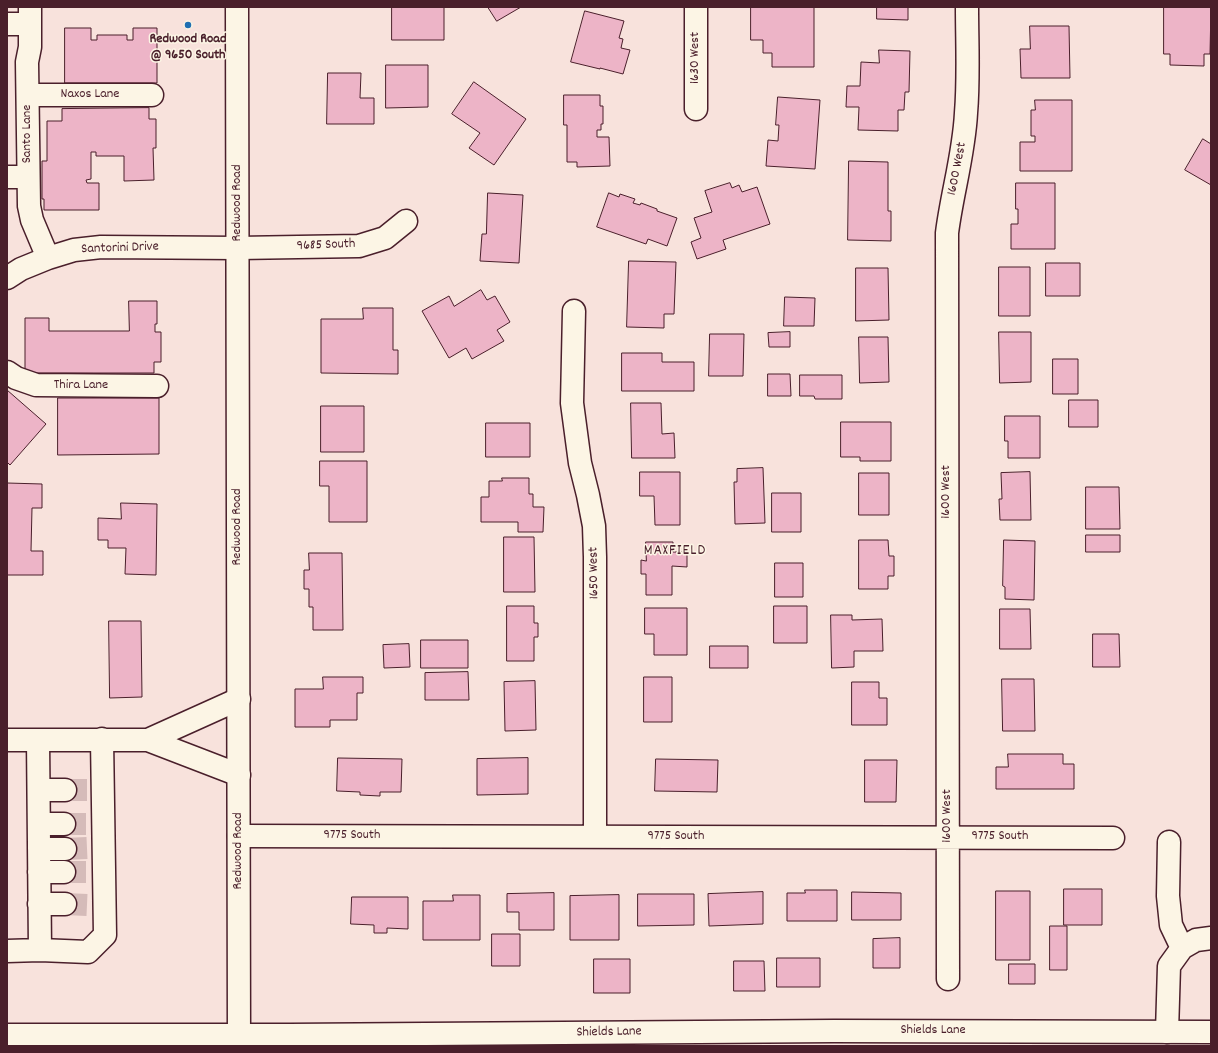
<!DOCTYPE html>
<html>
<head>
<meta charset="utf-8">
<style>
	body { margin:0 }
	#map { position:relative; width:1218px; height:1053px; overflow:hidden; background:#f8e2dc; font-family:Dekko,sans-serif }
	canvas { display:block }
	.frame { position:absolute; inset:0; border:8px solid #4a1f2b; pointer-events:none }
</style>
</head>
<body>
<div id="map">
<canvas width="1218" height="1053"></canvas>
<div class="frame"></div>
</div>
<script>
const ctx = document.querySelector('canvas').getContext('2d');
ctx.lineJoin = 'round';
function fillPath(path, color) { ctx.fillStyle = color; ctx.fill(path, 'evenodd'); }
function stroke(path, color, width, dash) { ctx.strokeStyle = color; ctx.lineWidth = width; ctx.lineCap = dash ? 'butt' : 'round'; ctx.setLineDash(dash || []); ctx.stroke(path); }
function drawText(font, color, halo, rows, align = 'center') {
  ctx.font = font + ' Dekko,sans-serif'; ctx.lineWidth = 3; ctx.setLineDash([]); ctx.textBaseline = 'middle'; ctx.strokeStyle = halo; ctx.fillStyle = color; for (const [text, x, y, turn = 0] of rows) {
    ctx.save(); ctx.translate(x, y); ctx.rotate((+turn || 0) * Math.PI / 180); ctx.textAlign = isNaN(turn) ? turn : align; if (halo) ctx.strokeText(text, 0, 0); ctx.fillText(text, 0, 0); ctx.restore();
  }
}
const building = new Path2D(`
	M 392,7 L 444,7 L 444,40 L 392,40 Z
	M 488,7 L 521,7 L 497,21 Z
	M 751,7 L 814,7 L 814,67 L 772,67 L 772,53 L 763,53 L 763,40 L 751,40 Z
	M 877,7 L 908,7 L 908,20 L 877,19 Z
	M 1164,7 L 1211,7 L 1210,54 L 1204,54 L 1204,66 L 1170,65 L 1170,54 L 1164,54 Z
	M 585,11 L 624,21 L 619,38 L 623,39 L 621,48 L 630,50 L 623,74 L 600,68 L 600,69 L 571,62 Z
	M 1030,26 L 1069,26 L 1070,78 L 1021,78 L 1020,49 L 1030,49 Z
	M 65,28 L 91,28 L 91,40 L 97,40 L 97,35 L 127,35 L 127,40 L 133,40 L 133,28 L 157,28 L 157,83 L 65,83 Z
	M 879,50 L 910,51 L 909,92 L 905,92 L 904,110 L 898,110 L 898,131 L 858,130 L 859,107 L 846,107 L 847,86 L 860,86 L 861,62 L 879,63 Z
	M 386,65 L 428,65 L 428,107 L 386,108 Z
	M 328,73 L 361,73 L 360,98 L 374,98 L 374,124 L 327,124 Z
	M 474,82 L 526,119 L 494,165 L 469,148 L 480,133 L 452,114 Z
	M 564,95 L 600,95 L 600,106 L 603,106 L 603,124 L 601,124 L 601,130 L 597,130 L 597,137 L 609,137 L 610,166 L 577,167 L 577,162 L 567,162 L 567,125 L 564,125 Z
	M 778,97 L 820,100 L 815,169 L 766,166 L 768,140 L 778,141 L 779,125 L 776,125 Z
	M 1035,100 L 1072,100 L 1072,171 L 1020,171 L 1020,142 L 1035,142 L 1035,136 L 1031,136 L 1031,110 L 1035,110 Z
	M 149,108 L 149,119 L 156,119 L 156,148 L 153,148 L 154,180 L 124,181 L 124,156 L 96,156 L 96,152 L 91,152 L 91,179 L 86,180 L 87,183 L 99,183 L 99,210 L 44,210 L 44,199 L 42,199 L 42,161 L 47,161 L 47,121 L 62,121 L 62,109 Z
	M 1203,139 L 1211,144 L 1211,185 L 1185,170 Z
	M 849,161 L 888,162 L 888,211 L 891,211 L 891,241 L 848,240 Z
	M 730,183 L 732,188 L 739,185 L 742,192 L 757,187 L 770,224 L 723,240 L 726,249 L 697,259 L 691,242 L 701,238 L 694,218 L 712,212 L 705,191 Z
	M 1016,183 L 1055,183 L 1055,249 L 1011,249 L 1011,224 L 1018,224 L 1018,209 L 1016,209 Z
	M 488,193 L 523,195 L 519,263 L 480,261 L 482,234 L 486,234 Z
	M 609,193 L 619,197 L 620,194 L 635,199 L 633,203 L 640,205 L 641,203 L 657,209 L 657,211 L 677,218 L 667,246 L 648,239 L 646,244 L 597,227 Z
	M 629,261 L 676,262 L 674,314 L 664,314 L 664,328 L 627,327 Z
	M 1046,263 L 1080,263 L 1080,296 L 1046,296 Z
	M 999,267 L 1030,267 L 1030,316 L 999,316 Z
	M 856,268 L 888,268 L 889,320 L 856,321 Z
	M 481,290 L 487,300 L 495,296 L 510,322 L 497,330 L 504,341 L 472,359 L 466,348 L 449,358 L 422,311 L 449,296 L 454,306 Z
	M 785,297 L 815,298 L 814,326 L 784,326 Z
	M 129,301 L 157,301 L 157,324 L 155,324 L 155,332 L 161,332 L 161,362 L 154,362 L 154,373 L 25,373 L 25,318 L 49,318 L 49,331 L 129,331 Z
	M 363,308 L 393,308 L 393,350 L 398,350 L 398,374 L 321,373 L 321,319 L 363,319 Z
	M 790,332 L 790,347 L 769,347 L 768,333 Z
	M 999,332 L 1031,332 L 1031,382 L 1000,383 Z
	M 710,334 L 744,334 L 743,376 L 709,376 Z
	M 859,337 L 888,337 L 889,382 L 860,383 Z
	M 622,353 L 662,353 L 662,362 L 694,362 L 694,391 L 622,391 Z
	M 1053,359 L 1078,359 L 1078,394 L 1053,394 Z
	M 768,374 L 790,374 L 791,396 L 768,396 Z
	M 800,375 L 842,375 L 842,399 L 815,399 L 814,396 L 800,396 Z
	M 7,390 L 46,424 L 10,465 L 7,462 Z
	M 58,398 L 159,398 L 159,454 L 58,455 Z
	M 1069,400 L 1098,400 L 1098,427 L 1069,427 Z
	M 631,403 L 661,403 L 662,434 L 674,433 L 675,458 L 632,458 Z
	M 321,406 L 364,406 L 364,452 L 321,452 Z
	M 1005,416 L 1040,416 L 1040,458 L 1008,458 L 1008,441 L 1005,441 Z
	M 841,422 L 891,422 L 891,461 L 860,461 L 860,457 L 841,457 Z
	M 486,423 L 530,423 L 530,457 L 486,457 Z
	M 320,461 L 367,461 L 367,522 L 329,522 L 329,486 L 320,486 Z
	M 763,468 L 765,523 L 735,524 L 734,482 L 737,482 L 737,469 Z
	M 640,472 L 680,472 L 680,525 L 655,525 L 654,496 L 640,496 Z
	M 1030,472 L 1031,520 L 1000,520 L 999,499 L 1002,499 L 1001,473 Z
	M 859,473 L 889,473 L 889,515 L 859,515 Z
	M 502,478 L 529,478 L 529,494 L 533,494 L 533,507 L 544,507 L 543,532 L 518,532 L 518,522 L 481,522 L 481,497 L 489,497 L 489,481 L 502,481 Z
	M 7,483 L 42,484 L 42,508 L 32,508 L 31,551 L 43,551 L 43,575 L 7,575 Z
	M 1086,487 L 1119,487 L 1120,529 L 1086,529 Z
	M 772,493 L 801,493 L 801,532 L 772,532 Z
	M 121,503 L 157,504 L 156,575 L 125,574 L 126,548 L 108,548 L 108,540 L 98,540 L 98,518 L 121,519 Z
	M 1086,535 L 1120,535 L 1120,552 L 1086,552 Z
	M 504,537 L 534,537 L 535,592 L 504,592 Z
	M 859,540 L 888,540 L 889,556 L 894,556 L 894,576 L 888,576 L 888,589 L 859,589 Z
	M 1004,540 L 1035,541 L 1034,600 L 1005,599 L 1005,587 L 1003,586 Z
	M 646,542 L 673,542 L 673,552 L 687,552 L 687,567 L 672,566 L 672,595 L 646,595 L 646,574 L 641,574 L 641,560 L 646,561 Z
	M 309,553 L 342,553 L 343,630 L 313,630 L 313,607 L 309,607 L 309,589 L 304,589 L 304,570 L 309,570 Z
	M 775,563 L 803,563 L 803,597 L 775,597 Z
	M 507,606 L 534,606 L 534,623 L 538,623 L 538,637 L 534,637 L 534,661 L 507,661 Z
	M 774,606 L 807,606 L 807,643 L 774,643 Z
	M 645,608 L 687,608 L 687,655 L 654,655 L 654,634 L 645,634 Z
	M 1000,609 L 1030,609 L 1031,649 L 1000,649 Z
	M 831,615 L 852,615 L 852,620 L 882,619 L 883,651 L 854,651 L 854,667 L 832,668 Z
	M 109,621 L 141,621 L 142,697 L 110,698 Z
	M 1093,634 L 1119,634 L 1120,667 L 1093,667 Z
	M 421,640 L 468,640 L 468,668 L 421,668 Z
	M 409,644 L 410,667 L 384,668 L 383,645 Z
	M 710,646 L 748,646 L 748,668 L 710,668 Z
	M 468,672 L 469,700 L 425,700 L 425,673 Z
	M 323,677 L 363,677 L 363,693 L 357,693 L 357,720 L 330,720 L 330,727 L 295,727 L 295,689 L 323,689 Z
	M 644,677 L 672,677 L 672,722 L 644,722 Z
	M 1002,679 L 1034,679 L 1035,731 L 1003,731 Z
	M 535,681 L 536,730 L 505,731 L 504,682 Z
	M 852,682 L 879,682 L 879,698 L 887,698 L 887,725 L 852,725 Z
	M 1008,754 L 1063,754 L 1063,764 L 1074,764 L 1074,789 L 996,789 L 996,767 L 1008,767 Z
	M 338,758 L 402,759 L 401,792 L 380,792 L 380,796 L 360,795 L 360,792 L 337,791 Z
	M 528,758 L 528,794 L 477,795 L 477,759 Z
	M 656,759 L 718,760 L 717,792 L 655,791 Z
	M 865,760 L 897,760 L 896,802 L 865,802 Z
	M 1064,889 L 1102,889 L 1102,925 L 1064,925 Z
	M 805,890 L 837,890 L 837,921 L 787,921 L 787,893 L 805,893 Z
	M 996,891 L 1030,891 L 1030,960 L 996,960 Z
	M 763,892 L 763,924 L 709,926 L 708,894 Z
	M 852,892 L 901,893 L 901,920 L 852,920 Z
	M 554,893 L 554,930 L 519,930 L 519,912 L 507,912 L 507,894 Z
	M 638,894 L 694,894 L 694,925 L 638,926 Z
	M 453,895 L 480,895 L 480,940 L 423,940 L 423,901 L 453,901 Z
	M 619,895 L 619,940 L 570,940 L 570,896 Z
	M 352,897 L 408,897 L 408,929 L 387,928 L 387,933 L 374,933 L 374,925 L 351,924 Z
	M 1050,926 L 1067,926 L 1067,970 L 1050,970 Z
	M 492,934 L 520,934 L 520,966 L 492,966 Z
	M 900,938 L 900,968 L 873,968 L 873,939 Z
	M 777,958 L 820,958 L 820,987 L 777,987 Z
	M 594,959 L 630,959 L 630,993 L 594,993 Z
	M 734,961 L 764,961 L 765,991 L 734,991 Z
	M 1009,964 L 1035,964 L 1035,984 L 1009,984 Z`);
fillPath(building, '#edb4c7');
stroke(building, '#4a1f2b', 1);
stroke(new Path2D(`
	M 65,790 L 88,790
	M 64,824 L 88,824
	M 65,849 L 87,848
	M 64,872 L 88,872
	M 65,904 L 87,905`), '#d5bbb9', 22, [22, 11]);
const minor = new Path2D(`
	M 30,7 L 30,47 L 27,62 L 29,206 L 32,220 L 48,258
	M 696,7 L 696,109
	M 7,24 L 30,24
	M 28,95 L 152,95
	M 7,177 L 28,177
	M 7,278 L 21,269 L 48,258 L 74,250 L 101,247 L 238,248 L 359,246 L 385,238 L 406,221
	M 574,311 L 572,403 L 580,463 L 588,495 L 594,526 L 595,557 L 595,836
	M 7,372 L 16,378 L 36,385 L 157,386
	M 239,699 L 148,740 L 239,775
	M 7,740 L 148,740
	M 38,740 L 40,950 L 88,952 L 105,935 L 102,739
	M 39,790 L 65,790
	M 39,824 L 64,824
	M 239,836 L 1113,838
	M 1169,842 L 1168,896 L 1171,925 L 1182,948
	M 39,849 L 65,849
	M 39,872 L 64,872
	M 39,904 L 65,904
	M 7,951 L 40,950
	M 948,979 L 947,233 C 952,193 964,154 966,113 C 969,78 967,42 967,7
	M 1167,1032 L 1169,966 L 1182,948 L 1196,940 L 1211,938`);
const major = new Path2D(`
	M 237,7 L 239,1046
	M 7,1035 L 290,1035 L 834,1031 L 1211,1032`);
stroke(minor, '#4a1f2b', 25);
stroke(major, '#4a1f2b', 25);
stroke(minor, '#fcf5e5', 22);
stroke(major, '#fcf5e5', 22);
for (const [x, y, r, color] of [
	[188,25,4,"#1f6fb2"]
]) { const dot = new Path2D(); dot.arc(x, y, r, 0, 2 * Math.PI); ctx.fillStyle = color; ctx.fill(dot); stroke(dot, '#fcf5e5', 1.5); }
drawText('bold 14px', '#4a1f2b', '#fcf5e5', [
	["Redwood Road",188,40],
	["@ 9650 South",188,56]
]);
drawText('14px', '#4a1f2b', '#fcf5e5', [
	["1630 West",696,58,-90],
	["Naxos Lane",90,95],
	["Santo Lane",28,134,-90],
	["1600 West",958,169,-79],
	["Redwood Road",238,203,-90],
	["9685 South",326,246,-2],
	["Santorini Drive",120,249,-2],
	["Thira Lane",81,386],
	["1600 West",947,492,-90],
	["Redwood Road",238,527,-90],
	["1650 West",595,573,-91],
	["1600 West",948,816,-90],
	["9775 South",352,836],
	["9775 South",676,837],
	["9775 South",1000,837],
	["Redwood Road",239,851,-90],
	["Shields Lane",933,1031],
	["Shields Lane",609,1033,-1]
]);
ctx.letterSpacing = '1px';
drawText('15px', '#4a1f2b', '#fcf5e5', [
	["MAXFIELD",675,552]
]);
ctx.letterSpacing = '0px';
</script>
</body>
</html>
